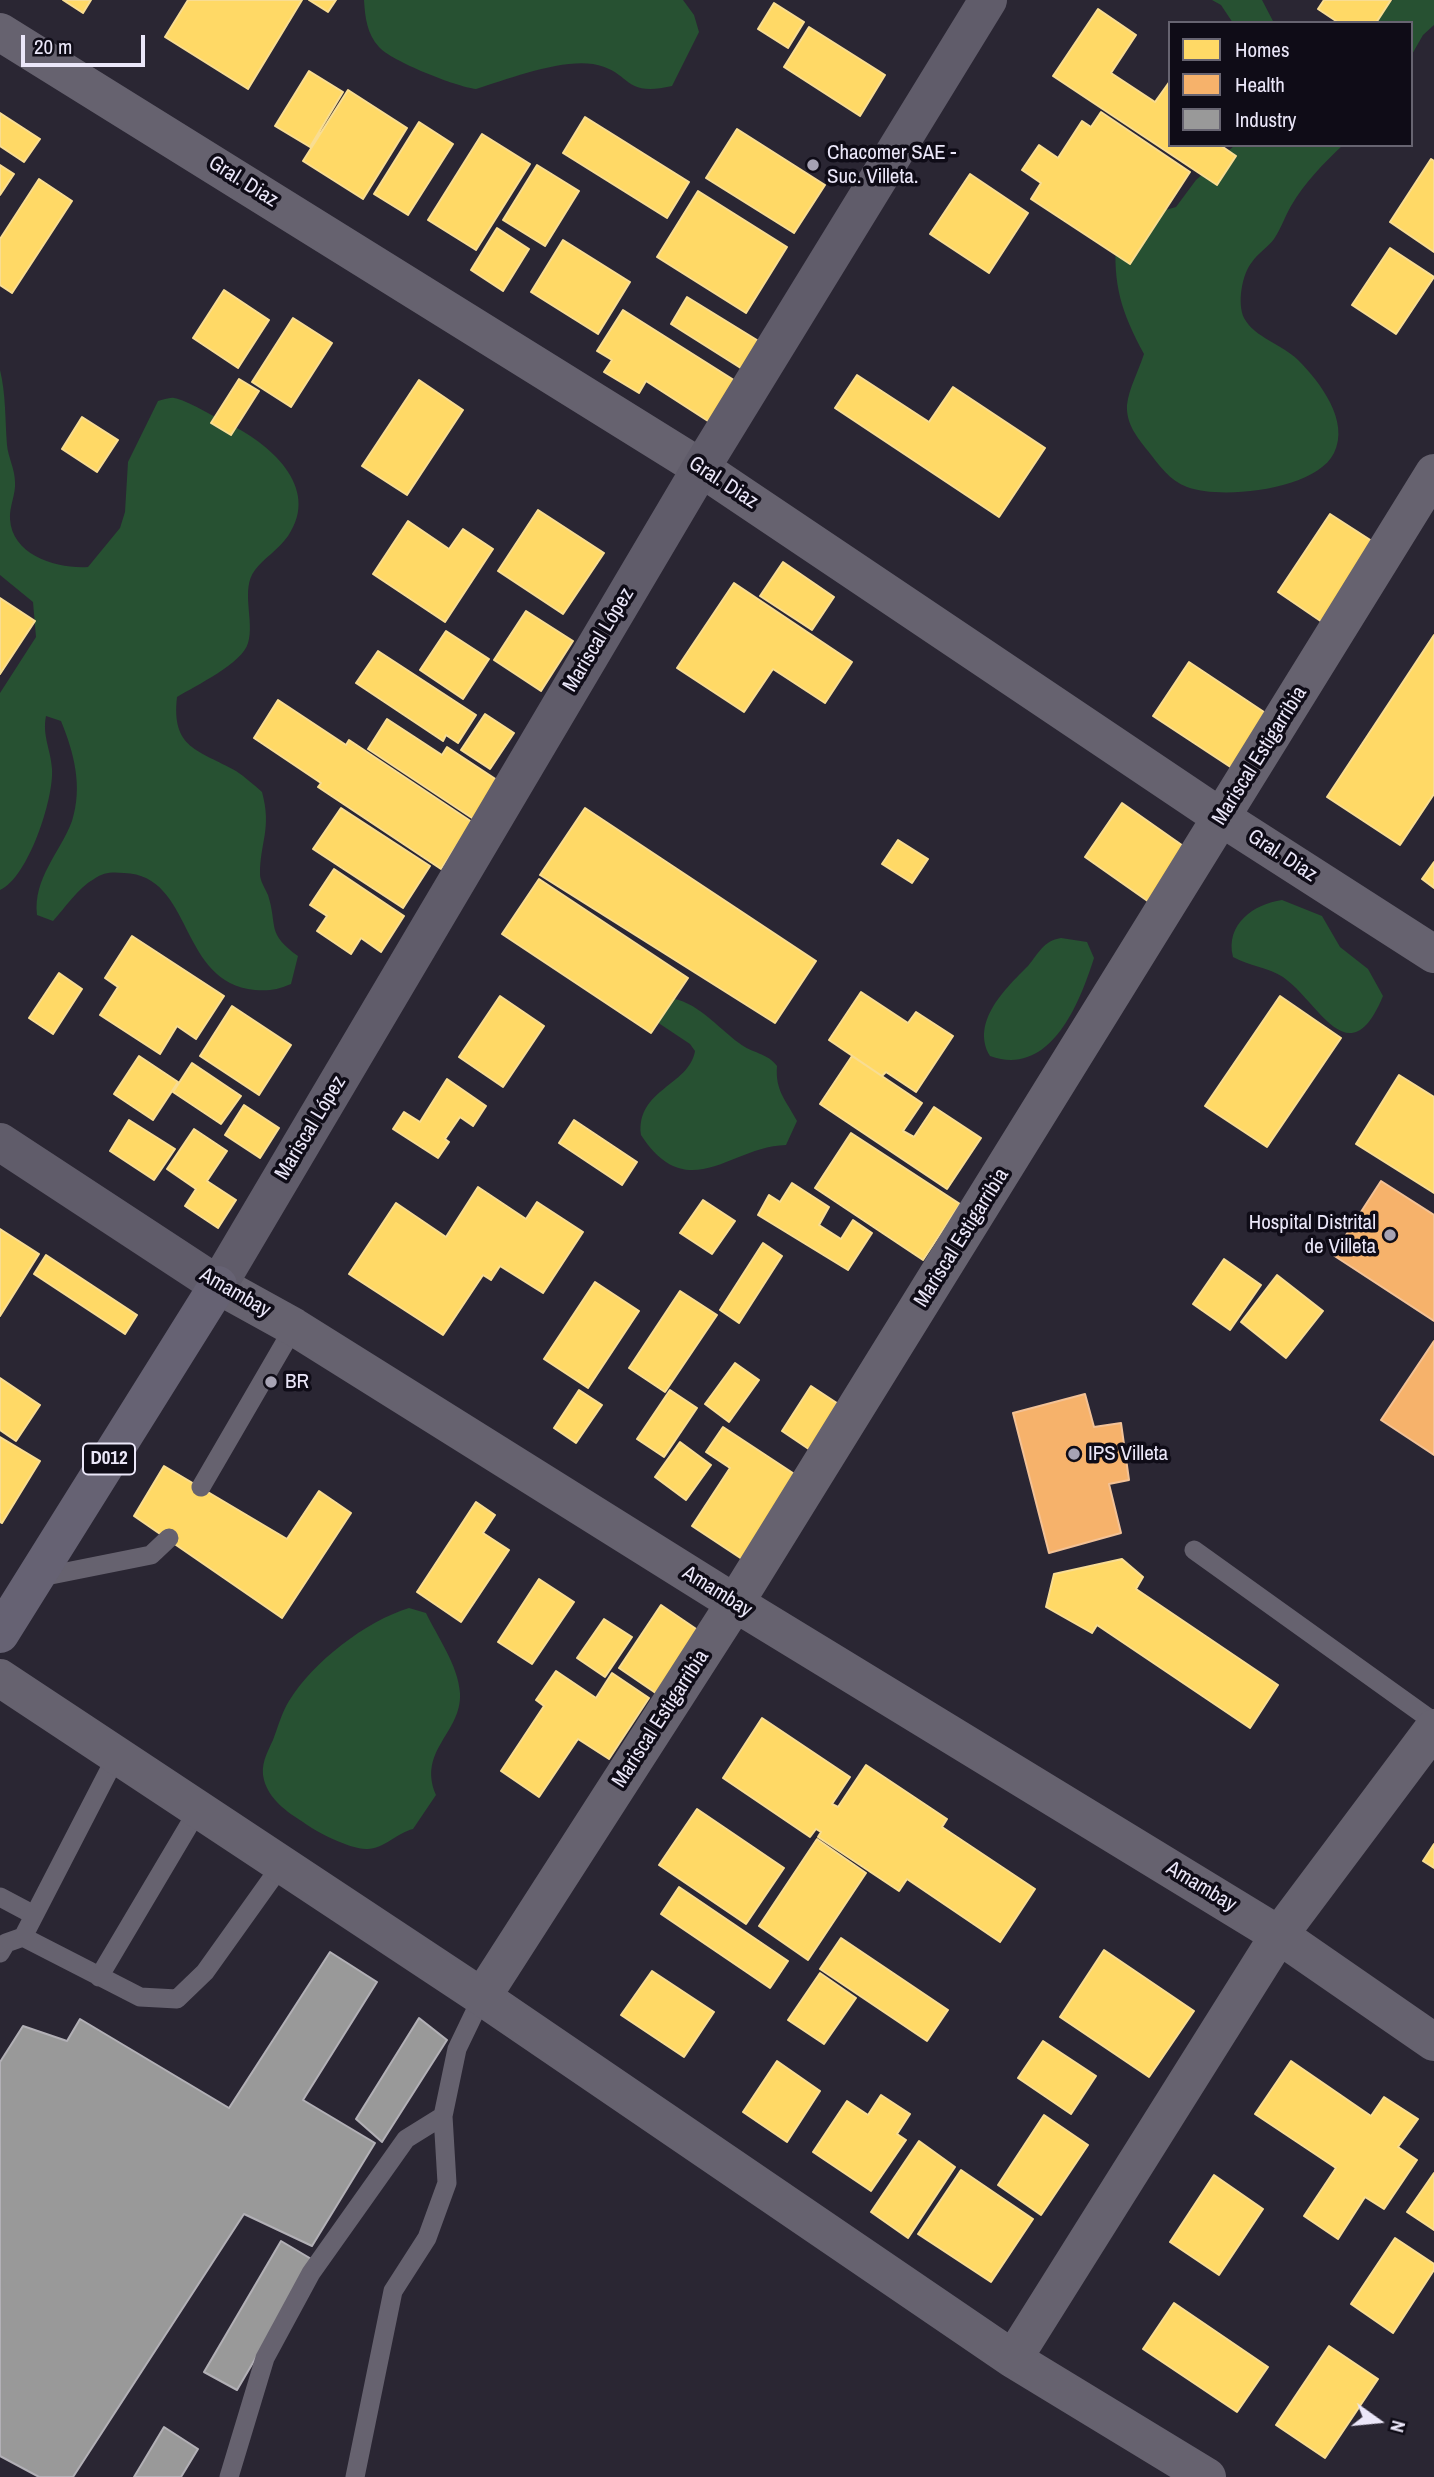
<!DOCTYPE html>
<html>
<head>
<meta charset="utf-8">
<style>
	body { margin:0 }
	#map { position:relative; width:1434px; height:2477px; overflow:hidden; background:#2a2633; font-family:"Archivo Narrow",sans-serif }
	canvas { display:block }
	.legend { position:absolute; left:1168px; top:21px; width:245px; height:126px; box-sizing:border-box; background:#0f0c17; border:2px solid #676471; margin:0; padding:9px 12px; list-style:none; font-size:21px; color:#ebe7f9 }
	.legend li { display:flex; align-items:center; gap:14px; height:35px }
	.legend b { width:35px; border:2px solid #676471 }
	.north { position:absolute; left:1343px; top:2386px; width:70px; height:70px; -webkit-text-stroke:5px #0f0c17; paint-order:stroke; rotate:105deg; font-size:19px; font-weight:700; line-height:28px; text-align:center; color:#ebe7f9 }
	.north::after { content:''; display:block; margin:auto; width:24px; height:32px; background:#ebe7f9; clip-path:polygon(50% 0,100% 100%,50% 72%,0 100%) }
	.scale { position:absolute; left:21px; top:35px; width:124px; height:32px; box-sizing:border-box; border:4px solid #ebe7f9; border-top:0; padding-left:9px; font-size:21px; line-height:24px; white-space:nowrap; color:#ebe7f9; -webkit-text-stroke:5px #0f0c17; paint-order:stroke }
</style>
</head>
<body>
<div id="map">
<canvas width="1434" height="2477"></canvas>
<ul class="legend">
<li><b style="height:19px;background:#ffd966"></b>Homes</li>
<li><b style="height:19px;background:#f6b26b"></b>Health</li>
<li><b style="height:19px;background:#999"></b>Industry</li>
</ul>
<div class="north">N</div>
<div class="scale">20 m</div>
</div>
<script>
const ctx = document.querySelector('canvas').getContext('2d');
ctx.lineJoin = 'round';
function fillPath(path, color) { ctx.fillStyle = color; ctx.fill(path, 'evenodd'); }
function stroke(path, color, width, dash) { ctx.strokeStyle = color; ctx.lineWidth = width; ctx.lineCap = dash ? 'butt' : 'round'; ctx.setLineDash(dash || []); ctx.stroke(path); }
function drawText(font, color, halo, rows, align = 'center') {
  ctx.font = font + ' "Archivo Narrow",sans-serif'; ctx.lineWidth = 7; ctx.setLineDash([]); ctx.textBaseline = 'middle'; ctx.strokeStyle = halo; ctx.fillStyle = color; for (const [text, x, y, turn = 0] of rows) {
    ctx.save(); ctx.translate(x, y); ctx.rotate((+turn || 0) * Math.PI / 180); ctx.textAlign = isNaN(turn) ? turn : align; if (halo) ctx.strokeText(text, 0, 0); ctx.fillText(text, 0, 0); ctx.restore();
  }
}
fillPath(new Path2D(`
	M 364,0 L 683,0 L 694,15 L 699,32 L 672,86 C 622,98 632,71 593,64 C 560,59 508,79 476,89 C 457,87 391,61 379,47 C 367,34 365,17 364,0 Z
	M 1212,0 L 1262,0 L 1274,23 L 1233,23 L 1221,5 Z
	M 1393,0 L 1434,0 L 1434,25 L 1423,35 L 1411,56 L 1411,23 L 1363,23 Z
	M 1235,145 L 1343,145 C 1323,164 1305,182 1291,206 C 1285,216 1281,229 1274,239 C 1268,247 1258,253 1252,262 C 1242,274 1237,303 1244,318 C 1255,338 1282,344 1298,360 C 1320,382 1350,421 1334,453 C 1316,490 1221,500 1187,487 C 1170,481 1159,465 1148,451 C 1137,437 1126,424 1127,405 C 1129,388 1139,370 1144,354 C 1121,311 1113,286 1116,237 L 1141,217 L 1176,207 L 1196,180 Z
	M 0,370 C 6,395 5,419 7,445 C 8,457 15,469 15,482 C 16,494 9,507 10,519 C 12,556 58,569 88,567 L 120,528 L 125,512 L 128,462 L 158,401 C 163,400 170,397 174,398 C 187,400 214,417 227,423 C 268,442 322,487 288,536 C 278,550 263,559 255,570 C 240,589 255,622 248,643 C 243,663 195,686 177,697 C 171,749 199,750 236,771 C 245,777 254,785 262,792 C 272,829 260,842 260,874 C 260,881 265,888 268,895 C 278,927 266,933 298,956 L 291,984 C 277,990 269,991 255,990 C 178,983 194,875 124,873 C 112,872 104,872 94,879 C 78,888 65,908 53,921 L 37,915 C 33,878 60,853 72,821 C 83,786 74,753 61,721 L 46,716 C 42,736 51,750 52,769 C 54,799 28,878 0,890 L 0,693 L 36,637 L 33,602 L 0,575 Z
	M 1282,900 L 1322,916 L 1340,947 L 1368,969 L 1383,996 C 1349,1078 1319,1002 1283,977 C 1268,967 1249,966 1233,957 C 1225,924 1254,904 1282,900 Z
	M 1061,938 L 1087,942 L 1094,958 C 1080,1002 1051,1078 990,1056 C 970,1022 1006,988 1028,966 C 1039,953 1043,941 1061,938 Z
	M 668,998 C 696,1000 717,1027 739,1043 C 751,1053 768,1053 777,1066 C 775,1091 786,1100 797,1121 L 786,1145 C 731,1146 688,1207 641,1135 C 636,1089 689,1086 695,1051 L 690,1044 L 651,1018 Z
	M 409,1608 L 426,1613 C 438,1638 458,1665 460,1693 C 462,1733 417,1750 436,1795 L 413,1829 C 397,1833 382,1850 366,1849 C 350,1849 316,1832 303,1822 C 287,1812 269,1799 264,1780 C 260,1765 267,1753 273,1740 C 278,1727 282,1712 289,1701 C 313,1662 366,1621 409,1608 Z`), '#275132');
const homes = new Path2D(`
	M 63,0 L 91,0 L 83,13 Z
	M 188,0 L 302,0 L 248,89 L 165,37 Z
	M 309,0 L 336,0 L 328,12 Z
	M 1324,0 L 1391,0 L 1376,23 L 1339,23 L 1318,9 Z
	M 774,3 L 804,22 L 788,48 L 758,29 Z
	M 1098,9 L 1136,35 L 1111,73 L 1155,102 L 1170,81 L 1170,145 L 1220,145 L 1236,156 L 1217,185 L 1053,76 Z
	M 809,27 L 885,75 L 860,116 L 784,67 Z
	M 309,71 L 343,92 L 310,147 L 275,126 Z
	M 348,90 L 407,128 L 363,199 L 303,161 Z
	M 1101,112 L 1190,172 L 1130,264 L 1031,199 L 1041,183 L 1022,170 L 1039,145 L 1058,158 L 1082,121 L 1091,127 Z
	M 0,113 L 40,139 L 24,162 L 0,146 Z
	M 585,117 L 689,182 L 667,218 L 563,153 Z
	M 419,122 L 453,144 L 408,215 L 374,194 Z
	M 737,129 L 825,185 L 794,233 L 706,178 Z
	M 482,134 L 530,164 L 476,250 L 428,220 Z
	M 1431,159 L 1434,161 L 1434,252 L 1390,222 Z
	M 0,165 L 14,174 L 0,195 Z
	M 537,165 L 579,191 L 545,246 L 503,220 Z
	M 970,174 L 1028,213 L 989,273 L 930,234 Z
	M 39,179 L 72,201 L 12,293 L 0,285 L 0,239 Z
	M 698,191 L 787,247 L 746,313 L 657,257 Z
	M 497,228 L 529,249 L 503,291 L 471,270 Z
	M 563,240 L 630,282 L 598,334 L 531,292 Z
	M 1390,248 L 1434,277 L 1396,334 L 1352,305 Z
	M 224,290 L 269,320 L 238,368 L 193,338 Z
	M 687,297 L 765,345 L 747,372 L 671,324 Z
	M 623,310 L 737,382 L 711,423 L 646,381 L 639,393 L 604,372 L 612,360 L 597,351 Z
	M 293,318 L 332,343 L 291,407 L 252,382 Z
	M 857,375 L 929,422 L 953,387 L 1045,448 L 999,517 L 835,408 Z
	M 239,379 L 259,391 L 231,435 L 211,423 Z
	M 419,380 L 463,410 L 407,495 L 362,466 Z
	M 82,417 L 118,440 L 97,472 L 62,449 Z
	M 538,510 L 604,553 L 563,614 L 498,571 Z
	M 1330,514 L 1375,543 L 1322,622 L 1278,592 Z
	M 408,521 L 449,549 L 463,529 L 493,549 L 445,622 L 373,574 Z
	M 783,562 L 834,597 L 812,630 L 760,596 Z
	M 734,583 L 852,662 L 825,703 L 773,669 L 744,712 L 677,668 Z
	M 0,598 L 35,621 L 0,674 Z
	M 526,611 L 573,641 L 541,691 L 494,660 Z
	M 446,631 L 489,659 L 463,699 L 420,670 Z
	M 1434,635 L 1434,794 L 1400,845 L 1327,797 Z
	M 378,651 L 476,715 L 458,743 L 446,735 L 443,741 L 356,683 Z
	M 1189,662 L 1273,718 L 1238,772 L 1153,716 Z
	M 278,700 L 346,745 L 349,740 L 472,822 L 441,869 L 318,787 L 321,783 L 254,738 Z
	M 485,714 L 514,733 L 490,769 L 461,750 Z
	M 387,719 L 442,755 L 447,747 L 500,782 L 475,820 L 368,749 Z
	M 1122,803 L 1186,848 L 1149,902 L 1085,857 Z
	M 341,808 L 430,866 L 403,908 L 313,849 Z
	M 585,808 L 816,961 L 775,1023 L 540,875 Z
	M 898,840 L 928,859 L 912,883 L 882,864 Z
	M 1434,862 L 1434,888 L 1422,879 Z
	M 334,869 L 404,916 L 381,952 L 361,938 L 351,954 L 317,931 L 327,916 L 310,905 Z
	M 539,879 L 688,978 L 651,1033 L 502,934 Z
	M 132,936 L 224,996 L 196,1039 L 177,1026 L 160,1054 L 100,1015 L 118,987 L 105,978 Z
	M 59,973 L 82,989 L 53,1034 L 29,1018 Z
	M 861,992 L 908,1023 L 916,1012 L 953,1036 L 916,1092 L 886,1072 L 882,1076 L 829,1040 Z
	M 500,996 L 544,1026 L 503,1087 L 459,1057 Z
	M 1280,996 L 1341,1038 L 1267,1147 L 1205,1106 Z
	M 232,1006 L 291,1045 L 259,1095 L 200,1056 Z
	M 139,1056 L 178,1082 L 153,1120 L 114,1094 Z
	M 852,1056 L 922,1103 L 903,1131 L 914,1137 L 934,1107 L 981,1138 L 947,1189 L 820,1104 Z
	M 192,1063 L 241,1096 L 221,1124 L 173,1092 Z
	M 1399,1075 L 1434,1097 L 1434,1193 L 1356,1144 Z
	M 447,1079 L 486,1106 L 473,1126 L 460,1117 L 445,1139 L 449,1142 L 438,1158 L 393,1129 L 404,1112 L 420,1122 Z
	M 244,1105 L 279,1128 L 260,1158 L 225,1135 Z
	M 129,1120 L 175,1149 L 154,1180 L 110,1151 Z
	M 574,1120 L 637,1162 L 622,1185 L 559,1143 Z
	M 194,1129 L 227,1151 L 207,1181 L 236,1200 L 218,1228 L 185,1206 L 196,1189 L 167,1169 Z
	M 851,1133 L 960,1204 L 923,1260 L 815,1188 Z
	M 792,1183 L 829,1207 L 819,1225 L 841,1239 L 853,1220 L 872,1233 L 848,1270 L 758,1215 L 769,1195 L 780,1202 Z
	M 478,1187 L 526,1219 L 537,1202 L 583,1232 L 543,1293 L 500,1266 L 491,1280 L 483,1275 L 443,1335 L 349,1274 L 396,1203 L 446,1237 Z
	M 703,1200 L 735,1221 L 712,1254 L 680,1233 Z
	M 0,1229 L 39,1254 L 0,1316 Z
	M 763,1243 L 782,1256 L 739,1323 L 720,1310 Z
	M 46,1255 L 137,1315 L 125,1334 L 34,1274 Z
	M 1224,1259 L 1261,1285 L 1230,1330 L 1193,1304 Z
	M 1277,1275 L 1323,1311 L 1286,1358 L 1241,1322 Z
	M 595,1282 L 639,1311 L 588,1388 L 544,1359 Z
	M 680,1291 L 717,1315 L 665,1392 L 629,1368 Z
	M 735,1363 L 759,1380 L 729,1422 L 705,1404 Z
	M 0,1378 L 40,1405 L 16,1441 L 0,1430 Z
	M 811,1386 L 849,1411 L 819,1456 L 782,1431 Z
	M 579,1390 L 602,1405 L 576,1443 L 554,1428 Z
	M 670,1390 L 697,1408 L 664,1457 L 637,1439 Z
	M 723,1427 L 805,1481 L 751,1565 L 692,1526 L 730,1468 L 706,1452 Z
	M 0,1437 L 40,1461 L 2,1523 L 0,1522 Z
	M 680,1442 L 711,1465 L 686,1500 L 655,1477 Z
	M 164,1466 L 287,1539 L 319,1491 L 351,1513 L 282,1618 L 134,1516 Z
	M 476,1502 L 495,1515 L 483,1533 L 509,1550 L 461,1622 L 417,1592 Z
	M 1122,1559 L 1143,1577 L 1136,1589 L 1278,1685 L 1250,1728 L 1097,1625 L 1092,1633 L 1046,1607 L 1054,1574 Z
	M 539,1579 L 574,1602 L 532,1664 L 498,1642 Z
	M 661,1605 L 705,1635 L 663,1698 L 619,1668 Z
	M 604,1619 L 632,1637 L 605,1677 L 577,1658 Z
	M 556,1671 L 596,1698 L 612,1673 L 649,1698 L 609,1759 L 578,1739 L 539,1797 L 501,1771 L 544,1706 L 536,1700 Z
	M 762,1718 L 850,1777 L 832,1804 L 838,1807 L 866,1765 L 947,1819 L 942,1827 L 1035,1889 L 1000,1942 L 907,1879 L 899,1891 L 818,1837 L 821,1832 L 816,1829 L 810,1837 L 723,1778 Z
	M 697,1809 L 784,1868 L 746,1924 L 659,1865 Z
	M 817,1839 L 866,1873 L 808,1960 L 759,1926 Z
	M 1434,1844 L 1434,1868 L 1423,1861 Z
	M 679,1887 L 788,1961 L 770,1988 L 661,1914 Z
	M 841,1938 L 948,2010 L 927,2041 L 820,1969 Z
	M 1104,1950 L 1194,2011 L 1149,2077 L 1060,2017 Z
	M 652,1971 L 714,2012 L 684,2057 L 621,2015 Z
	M 820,1973 L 856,1998 L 824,2044 L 788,2020 Z
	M 1043,2041 L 1096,2076 L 1071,2114 L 1018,2078 Z
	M 777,2061 L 820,2091 L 787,2142 L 743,2112 Z
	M 1291,2061 L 1371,2116 L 1384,2097 L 1418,2119 L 1398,2147 L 1417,2160 L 1384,2209 L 1365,2197 L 1338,2239 L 1304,2216 L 1336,2168 L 1255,2114 Z
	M 881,2095 L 910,2114 L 897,2134 L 906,2140 L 871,2191 L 813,2152 L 847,2101 L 868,2115 Z
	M 1044,2115 L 1088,2145 L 1041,2215 L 998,2185 Z
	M 919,2141 L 955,2167 L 908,2238 L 871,2212 Z
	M 961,2170 L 1033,2219 L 991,2282 L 918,2234 Z
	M 1434,2173 L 1434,2230 L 1407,2212 Z
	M 1214,2175 L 1263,2209 L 1219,2275 L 1170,2242 Z
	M 1395,2238 L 1434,2264 L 1434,2270 L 1393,2333 L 1351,2304 Z
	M 1174,2303 L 1268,2367 L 1237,2412 L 1143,2349 Z
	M 1329,2346 L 1378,2379 L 1325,2458 L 1276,2425 Z`);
fillPath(homes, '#ffd966');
stroke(homes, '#f9dd92', 2);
const health = new Path2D(`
	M 1381,1181 L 1434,1215 L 1434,1321 L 1333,1255 Z
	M 1434,1341 L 1434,1455 L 1381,1420 Z
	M 1085,1394 L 1094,1427 L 1121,1423 L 1129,1480 L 1109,1484 L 1121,1533 L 1049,1553 L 1013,1413 Z`);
fillPath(health, '#f6b26b');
stroke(health, '#f3c296', 2);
const industry = new Path2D(`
	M 330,1952 L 377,1982 L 303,2100 L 375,2143 L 312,2246 L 244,2214 L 73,2477 L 39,2477 L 0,2456 L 0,2062 L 23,2026 L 67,2041 L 80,2019 L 229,2108 Z
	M 419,2018 L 447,2040 L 382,2142 L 356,2119 Z
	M 281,2241 L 313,2260 L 237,2390 L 204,2372 Z
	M 164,2427 L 198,2449 L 181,2477 L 134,2477 Z`);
fillPath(industry, '#999');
stroke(industry, '#b2b0b6', 2);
stroke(new Path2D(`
	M 201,1487 L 294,1327
	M 1194,1550 L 1434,1722
	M 36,1578 L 151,1555 L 169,1538
	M 0,1897 L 34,1915
	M 23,1937 L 117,1755
	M 0,1953 L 6,1943 L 23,1937 L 140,1997 L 177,1999 L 205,1972 L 280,1867
	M 99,1977 L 198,1810
	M 229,2477 L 265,2358 L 311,2273 L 406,2139 L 443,2116
	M 355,2477 L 393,2291 L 427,2238 L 447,2183 L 443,2116 L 457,2049 L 482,1997`), '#66626f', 19);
stroke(new Path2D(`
	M 0,32 L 701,468 L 1222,818 L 1434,954
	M 218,1285 L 294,1327 L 735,1603 L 1279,1935 L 1434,2042
	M 0,1678 L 482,1997 L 1013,2359 L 1207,2477
	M 482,1997 L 735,1603 L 1434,473
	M 1013,2359 L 1279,1935 L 1434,1728`), '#66626f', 38);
stroke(new Path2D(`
	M 0,1142 L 218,1285 L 701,468 L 988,0`), '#605c6a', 38);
stroke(new Path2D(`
	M 0,1634 L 218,1285`), '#666273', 38);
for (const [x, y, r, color] of [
	[813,165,7,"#a7a3b4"],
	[1390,1235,7,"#a7a3b4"],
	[271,1382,7,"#a7a3b4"],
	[1074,1454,7,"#a7a3b4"]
]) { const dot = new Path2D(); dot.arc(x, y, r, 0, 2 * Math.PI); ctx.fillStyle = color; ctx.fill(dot); stroke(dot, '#0f0c17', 2.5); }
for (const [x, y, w] of [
	[109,1459,52]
]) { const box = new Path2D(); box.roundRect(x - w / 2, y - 15.5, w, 31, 5); ctx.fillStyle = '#0f0c17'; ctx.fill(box); stroke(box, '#ebe7f9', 2); }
drawText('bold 19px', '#ebe7f9', null, [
	["D012",109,1459]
]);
drawText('21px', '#ebe7f9', '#0f0c17', [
	["Chacomer SAE -",827,153],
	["Suc. Villeta.",827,177],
	["Hospital Distrital",1376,1223,"right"],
	["de Villeta",1376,1247,"right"],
	["BR",285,1382],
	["IPS Villeta",1088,1454]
], 'left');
drawText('21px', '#ebe7f9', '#0f0c17', [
	["Gral. Diaz",243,182,32],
	["Gral. Diaz",723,483,33],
	["Mariscal López",599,640,-59],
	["Mariscal Estigarribia",1260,756,-58],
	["Gral. Diaz",1282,856,33],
	["Mariscal López",311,1128,-59],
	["Mariscal Estigarribia",962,1238,-58],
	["Amambay",235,1293,30],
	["Amambay",717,1592,32],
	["Mariscal Estigarribia",661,1719,-57],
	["Amambay",1201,1887,31]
]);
</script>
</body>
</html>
